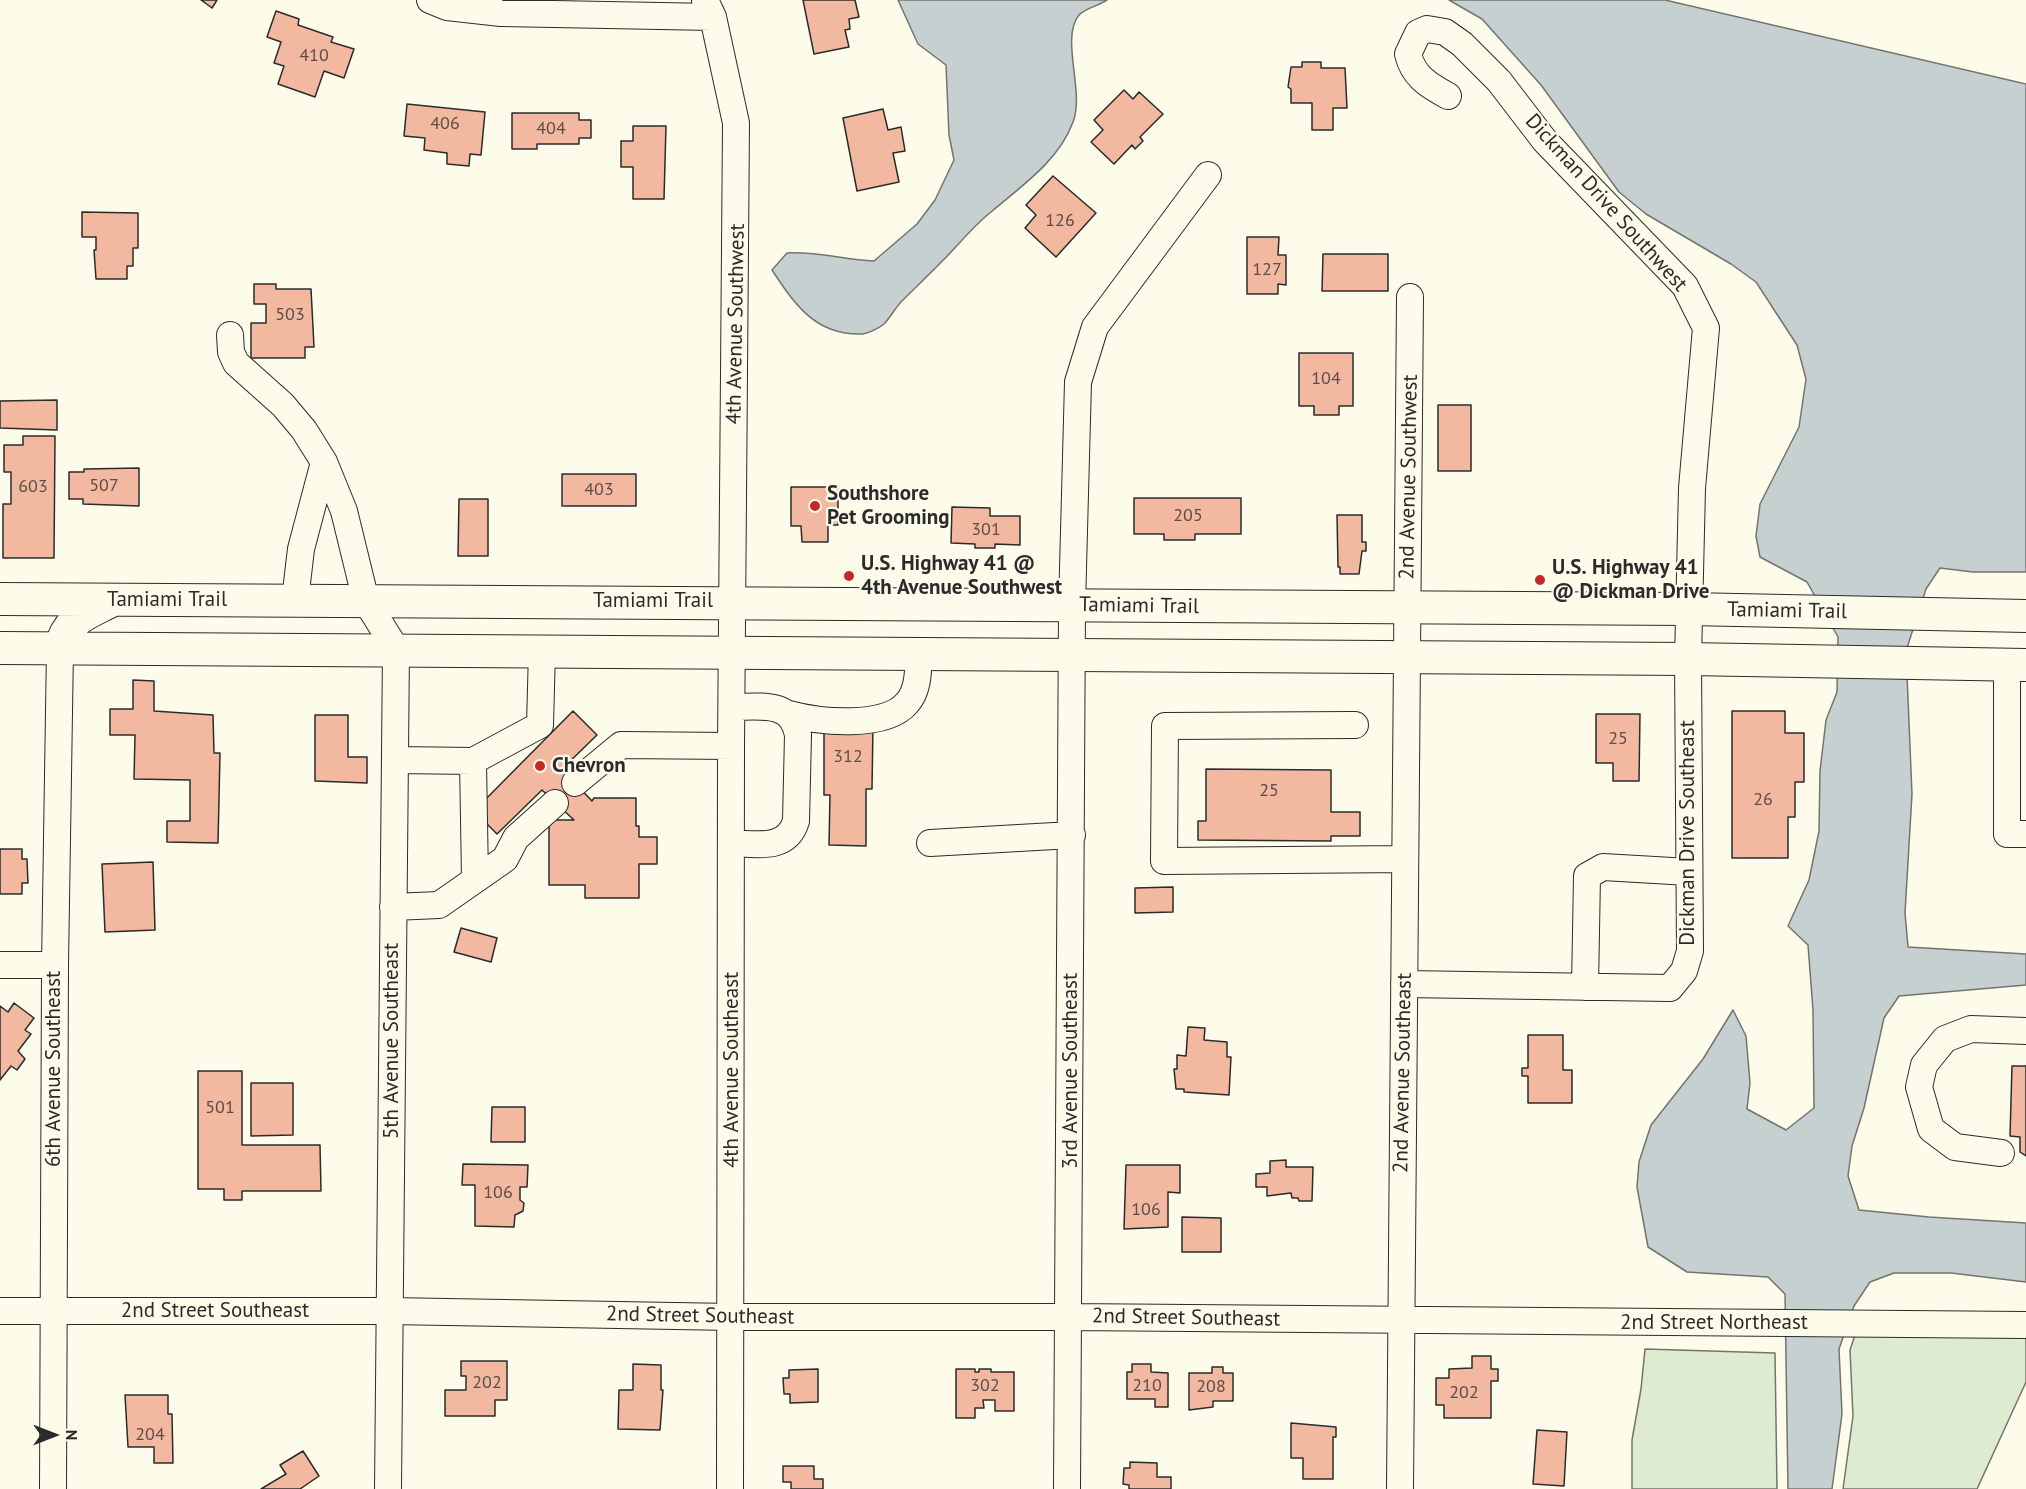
<!DOCTYPE html>
<html>
<head>
<meta charset="utf-8">
<style>
	body { margin:0 }
	#map { position:relative; width:2026px; height:1489px; overflow:hidden; background:#fdfbea; font-family:"PT Sans",sans-serif }
	canvas { display:block }
	.north { position:absolute; left:24px; top:1405px; width:60px; height:60px; -webkit-text-stroke:4px #fdfbea; paint-order:stroke; rotate:90deg; font-size:16px; font-weight:700; line-height:24px; text-align:center; color:#2b2b2b }
	.north::after { content:''; display:block; margin:auto; width:21px; height:27px; background:#2b2b2b; clip-path:polygon(50% 0,100% 100%,50% 72%,0 100%) }
</style>
</head>
<body>
<div id="map">
<canvas width="2026" height="1489"></canvas>
<div class="north">N</div>
</div>
<script>
const ctx = document.querySelector('canvas').getContext('2d');
ctx.lineJoin = 'round';
function fillPath(path, color) { ctx.fillStyle = color; ctx.fill(path, 'evenodd'); }
function stroke(path, color, width, dash) { ctx.strokeStyle = color; ctx.lineWidth = width; ctx.lineCap = dash ? 'butt' : 'round'; ctx.setLineDash(dash || []); ctx.stroke(path); }
function drawText(font, color, halo, rows, align = 'center') {
  ctx.font = font + ' "PT Sans",sans-serif'; ctx.lineWidth = 4.5; ctx.setLineDash([]); ctx.textBaseline = 'middle'; ctx.strokeStyle = halo; ctx.fillStyle = color; for (const [text, x, y, turn = 0] of rows) {
    ctx.save(); ctx.translate(x, y); ctx.rotate((+turn || 0) * Math.PI / 180); ctx.textAlign = isNaN(turn) ? turn : align; if (halo) ctx.strokeText(text, 0, 0); ctx.fillText(text, 0, 0); ctx.restore();
  }
}
const green = new Path2D(`
	M 1855,1335 L 2026,1337 L 2026,1382 L 1977,1489 L 1843,1489 L 1853,1416 L 1850,1350 Z
	M 1645,1349 L 1775,1353 L 1777,1489 L 1632,1489 L 1632,1440 L 1641,1389 Z`);
fillPath(green, '#deebd1');
stroke(green, '#74746e', 1.5);
const water = new Path2D(`
	M 898,0 L 1107,0 C 1099,6 1085,8 1079,15 C 1060,38 1085,92 1073,122 C 1059,161 1020,187 991,212 C 977,223 964,238 952,251 C 936,268 920,283 904,299 C 896,306 891,317 884,324 C 879,328 869,333 863,334 C 816,336 795,305 772,270 L 787,253 C 817,251 844,260 874,261 L 917,224 L 935,200 L 954,160 L 949,135 L 946,65 L 918,44 Z
	M 1449,0 L 1665,0 L 2026,84 L 2026,572 L 1973,572 L 1940,568 L 1926,589 L 1906,651 L 1912,794 L 1905,913 L 1908,947 L 2026,954 L 2026,985 L 1899,996 L 1884,1018 L 1864,1108 L 1852,1146 L 1848,1176 L 1859,1210 L 1929,1217 L 2026,1223 L 2026,1282 L 1951,1273 L 1894,1273 L 1870,1282 L 1854,1306 L 1839,1349 L 1842,1414 L 1832,1489 L 1788,1489 L 1785,1294 L 1768,1277 L 1687,1272 L 1648,1247 L 1637,1187 L 1639,1162 L 1651,1125 L 1703,1059 L 1733,1010 L 1746,1036 L 1750,1083 L 1747,1109 L 1786,1130 L 1814,1108 L 1813,1010 L 1808,945 L 1788,926 L 1809,880 L 1819,831 L 1820,771 L 1826,720 L 1837,692 L 1838,637 L 1807,582 L 1760,557 L 1756,536 L 1760,504 L 1799,427 L 1806,379 L 1797,345 L 1756,282 L 1731,264 L 1646,214 L 1619,192 L 1541,85 L 1482,19 Z`);
fillPath(water, '#c7d0d0');
stroke(water, '#74746e', 1.5);
const building = new Path2D(`
	M 201,0 L 217,0 L 212,8 Z
	M 803,0 L 855,0 L 859,17 L 849,19 L 850,29 L 845,30 L 849,47 L 814,54 Z
	M 276,11 L 299,19 L 298,25 L 333,37 L 331,42 L 354,49 L 344,78 L 324,71 L 315,97 L 278,84 L 284,66 L 274,63 L 281,42 L 267,37 Z
	M 1302,62 L 1321,62 L 1321,68 L 1345,68 L 1347,108 L 1333,108 L 1333,130 L 1312,130 L 1312,103 L 1291,103 L 1291,89 L 1288,87 L 1291,67 L 1302,67 Z
	M 1124,90 L 1133,99 L 1139,92 L 1163,114 L 1140,137 L 1143,141 L 1135,149 L 1132,145 L 1114,164 L 1091,142 L 1103,130 L 1094,120 Z
	M 407,104 L 485,112 L 481,155 L 470,154 L 469,166 L 447,164 L 447,153 L 424,150 L 425,138 L 404,136 Z
	M 883,109 L 888,130 L 901,127 L 905,151 L 893,153 L 899,182 L 857,191 L 843,118 Z
	M 512,113 L 579,113 L 579,120 L 591,120 L 591,138 L 579,138 L 579,144 L 537,144 L 537,149 L 512,149 Z
	M 633,126 L 666,126 L 664,199 L 633,199 L 633,167 L 621,167 L 621,141 L 633,141 Z
	M 1053,176 L 1096,213 L 1056,257 L 1025,228 L 1036,215 L 1026,205 Z
	M 82,212 L 138,213 L 138,248 L 133,248 L 133,266 L 127,266 L 127,279 L 96,279 L 94,250 L 96,250 L 96,237 L 82,237 Z
	M 1247,237 L 1279,237 L 1278,255 L 1286,255 L 1286,285 L 1278,284 L 1278,294 L 1247,294 Z
	M 1323,254 L 1388,254 L 1388,291 L 1322,291 Z
	M 254,284 L 276,284 L 276,289 L 311,289 L 314,347 L 305,347 L 305,358 L 251,358 L 251,323 L 266,323 L 266,304 L 254,304 Z
	M 1299,353 L 1353,353 L 1353,406 L 1339,406 L 1339,415 L 1314,415 L 1314,406 L 1299,406 Z
	M 57,400 L 57,430 L 0,428 L 0,401 Z
	M 1438,405 L 1471,405 L 1471,471 L 1438,471 Z
	M 23,436 L 55,436 L 54,558 L 3,558 L 3,504 L 11,504 L 11,472 L 4,472 L 4,445 L 23,445 Z
	M 139,468 L 139,506 L 83,504 L 83,499 L 69,499 L 69,472 L 84,472 L 84,469 Z
	M 562,474 L 636,474 L 636,506 L 562,506 Z
	M 791,487 L 838,487 L 838,525 L 828,525 L 828,542 L 802,542 L 801,526 L 791,526 Z
	M 1134,498 L 1241,498 L 1241,534 L 1195,534 L 1195,540 L 1164,540 L 1164,534 L 1134,534 Z
	M 459,499 L 488,499 L 488,556 L 458,556 Z
	M 952,507 L 990,508 L 990,516 L 1020,516 L 1020,545 L 995,544 L 995,548 L 975,548 L 975,544 L 951,543 Z
	M 1337,515 L 1362,515 L 1362,542 L 1366,542 L 1366,551 L 1362,551 L 1359,574 L 1340,574 L 1340,567 L 1338,567 Z
	M 133,680 L 154,681 L 154,711 L 213,715 L 214,753 L 220,753 L 218,843 L 167,842 L 167,821 L 190,821 L 190,780 L 134,779 L 135,735 L 110,735 L 110,709 L 133,709 Z
	M 573,711 L 597,735 L 562,769 L 592,801 L 594,798 L 636,798 L 636,826 L 639,826 L 639,837 L 657,837 L 657,864 L 639,864 L 639,898 L 585,898 L 585,885 L 549,885 L 549,820 L 574,820 L 542,790 L 497,834 L 474,811 Z
	M 1732,711 L 1785,711 L 1785,733 L 1804,733 L 1804,782 L 1795,782 L 1795,817 L 1788,817 L 1788,858 L 1732,858 Z
	M 1596,714 L 1640,714 L 1639,781 L 1613,781 L 1613,763 L 1596,763 Z
	M 315,715 L 348,715 L 348,757 L 367,757 L 367,783 L 315,781 Z
	M 824,724 L 873,725 L 872,789 L 866,789 L 866,846 L 829,845 L 830,795 L 824,795 Z
	M 1206,769 L 1331,770 L 1331,812 L 1360,812 L 1360,836 L 1331,836 L 1331,841 L 1198,840 L 1198,821 L 1206,821 Z
	M 0,849 L 22,849 L 22,859 L 27,859 L 28,883 L 22,883 L 22,894 L 0,894 Z
	M 153,862 L 155,930 L 105,932 L 102,864 Z
	M 1173,887 L 1173,912 L 1135,913 L 1135,888 Z
	M 461,928 L 497,938 L 491,962 L 454,952 Z
	M 14,1003 L 34,1018 L 25,1030 L 31,1034 L 18,1051 L 25,1059 L 17,1070 L 11,1066 L 0,1080 L 0,1006 L 8,1012 Z
	M 1188,1027 L 1205,1028 L 1204,1040 L 1227,1042 L 1227,1057 L 1231,1057 L 1229,1095 L 1184,1092 L 1184,1089 L 1176,1089 L 1174,1069 L 1177,1069 L 1177,1055 L 1186,1056 Z
	M 1528,1035 L 1563,1035 L 1563,1070 L 1572,1070 L 1572,1103 L 1528,1103 L 1528,1076 L 1522,1076 L 1522,1068 L 1528,1068 Z
	M 2012,1066 L 2026,1066 L 2026,1156 L 2020,1152 L 2020,1137 L 2010,1136 Z
	M 198,1071 L 242,1071 L 242,1145 L 320,1145 L 321,1191 L 242,1191 L 242,1200 L 224,1200 L 224,1189 L 198,1189 Z
	M 251,1083 L 293,1083 L 293,1135 L 251,1136 Z
	M 492,1107 L 525,1107 L 525,1142 L 491,1142 Z
	M 1286,1160 L 1286,1167 L 1313,1167 L 1312,1201 L 1299,1201 L 1298,1198 L 1292,1198 L 1291,1193 L 1267,1196 L 1267,1187 L 1256,1187 L 1256,1174 L 1270,1173 L 1270,1161 Z
	M 463,1164 L 528,1165 L 527,1187 L 520,1187 L 520,1200 L 524,1203 L 523,1211 L 515,1215 L 514,1227 L 475,1226 L 475,1185 L 462,1185 Z
	M 1126,1165 L 1180,1165 L 1180,1193 L 1168,1192 L 1168,1227 L 1124,1229 Z
	M 1182,1217 L 1221,1218 L 1221,1252 L 1182,1252 Z
	M 1472,1356 L 1491,1356 L 1491,1369 L 1498,1369 L 1498,1381 L 1491,1381 L 1491,1418 L 1444,1418 L 1444,1405 L 1436,1405 L 1436,1378 L 1449,1378 L 1449,1369 L 1472,1368 Z
	M 461,1361 L 507,1361 L 507,1400 L 495,1400 L 495,1416 L 445,1416 L 445,1390 L 466,1390 L 466,1376 L 461,1376 Z
	M 633,1364 L 661,1365 L 661,1390 L 663,1390 L 660,1430 L 618,1429 L 619,1390 L 633,1390 Z
	M 1132,1364 L 1151,1364 L 1151,1372 L 1168,1373 L 1168,1407 L 1155,1407 L 1155,1399 L 1127,1399 L 1127,1372 L 1132,1372 Z
	M 1212,1367 L 1223,1367 L 1223,1373 L 1233,1373 L 1233,1401 L 1213,1401 L 1213,1407 L 1189,1410 L 1189,1373 L 1212,1373 Z
	M 818,1369 L 818,1402 L 790,1403 L 790,1394 L 784,1394 L 783,1378 L 789,1378 L 789,1370 Z
	M 956,1369 L 975,1369 L 975,1372 L 979,1372 L 979,1369 L 991,1369 L 991,1372 L 1014,1372 L 1014,1411 L 995,1411 L 995,1400 L 983,1400 L 984,1408 L 975,1408 L 975,1418 L 956,1418 Z
	M 125,1395 L 168,1395 L 168,1414 L 172,1414 L 173,1463 L 154,1463 L 154,1447 L 128,1447 Z
	M 1291,1423 L 1336,1427 L 1336,1437 L 1333,1437 L 1333,1479 L 1303,1479 L 1303,1458 L 1291,1458 Z
	M 1537,1430 L 1567,1432 L 1564,1486 L 1533,1484 Z
	M 303,1451 L 319,1476 L 300,1489 L 261,1489 L 286,1474 L 280,1465 Z
	M 1130,1462 L 1157,1463 L 1157,1477 L 1171,1477 L 1171,1489 L 1129,1489 L 1129,1485 L 1123,1484 L 1124,1468 L 1130,1468 Z
	M 783,1466 L 814,1466 L 814,1479 L 823,1479 L 823,1489 L 791,1489 L 791,1482 L 783,1482 Z`);
fillPath(building, '#f2b8a0');
stroke(building, '#2b2b2b', 1.5);
const minor = new Path2D(`
	M 430,0 L 447,7 L 501,13 L 713,17
	M 705,0 L 713,17 L 736,123 L 731,746 L 730,1489
	M 230,335 L 231,352 L 236,363 L 283,405 L 304,430 L 324,462 L 344,511 L 366,601 L 396,649 L 388,1489
	M 295,600 L 301,549 L 324,462
	M 2007,665 L 2007,834 L 2026,834
	M 789,714 C 819,722 885,729 907,703 C 919,690 918,669 919,653
	M 1355,725 L 1165,726 L 1164,861 L 1405,859
	M 395,760 L 473,761 L 475,879
	M 473,761 L 540,725 L 542,651
	M 575,783 L 621,745 L 731,746
	M 731,843 C 757,844 787,851 796,821 L 798,735 C 792,700 760,707 732,707
	M 930,843 L 1072,835
	M 393,907 L 439,905 L 505,859 L 516,838 L 555,803
	M 0,965 L 55,965
	M 1404,984 L 1670,988 L 1684,971 L 1690,951 L 1688,659 L 1692,488 L 1706,328 L 1685,286 L 1545,141 L 1499,81 L 1462,44 L 1445,32 L 1427,29 L 1418,33 L 1408,54 C 1413,76 1428,85 1448,96
	M 1585,987 L 1587,876 L 1603,867 L 1689,872
	M 2001,1153 L 1955,1147 L 1931,1129 L 1919,1087 L 1924,1065 L 1945,1039 L 1971,1029 L 2026,1031
	M 0,1311 L 390,1311 L 732,1317 L 1070,1317 L 2026,1325
	M 53,1489 L 55,965 L 60,649
	M 1067,1489 L 1072,606 L 1078,382 L 1095,327 L 1208,175
	M 1400,1489 L 1410,297`);
const major = new Path2D(`
	M 0,599 L 1689,609 L 2026,616
	M 0,648 L 1688,659 L 2026,665
	M 60,649 C 67,618 87,614 113,600`);
stroke(minor, '#2b2b2b', 28);
stroke(major, '#2b2b2b', 34);
stroke(minor, '#fdfbea', 26);
stroke(major, '#fdfbea', 32);
for (const [x, y, r, color] of [
	[815,506,6,"#c62828"],
	[849,576,6,"#c62828"],
	[1540,580,6,"#c62828"],
	[540,766,6,"#c62828"]
]) { const dot = new Path2D(); dot.arc(x, y, r, 0, 2 * Math.PI); ctx.fillStyle = color; ctx.fill(dot); stroke(dot, '#fdfbea', 2); }
drawText('18px', '#5d4e48', null, [
	["410",314,56],
	["406",445,124],
	["404",551,129],
	["126",1060,221],
	["127",1267,270],
	["503",290,315],
	["104",1326,379],
	["507",104,486],
	["603",33,487],
	["403",599,490],
	["205",1188,516],
	["301",986,530],
	["25",1618,739],
	["312",848,757],
	["25",1269,791],
	["26",1763,800],
	["501",220,1108],
	["106",498,1193],
	["106",1146,1210],
	["202",487,1383],
	["302",985,1386],
	["210",1147,1386],
	["208",1211,1387],
	["202",1464,1393],
	["204",150,1435]
]);
drawText('21px', '#2b2b2b', '#fdfbea', [
	["Dickman Drive Southwest",1606,203,48],
	["4th Avenue Southwest",736,324,-89],
	["2nd Avenue Southwest",1409,477,-89],
	["Tamiami Trail",167,600],
	["Tamiami Trail",653,601],
	["Tamiami Trail",1139,606,1],
	["Tamiami Trail",1787,611,1],
	["Dickman Drive Southeast",1688,833,-90],
	["5th Avenue Southeast",392,1041,-90],
	["6th Avenue Southeast",54,1069,-90],
	["4th Avenue Southeast",732,1070,-90],
	["3rd Avenue Southeast",1071,1071,-90],
	["2nd Avenue Southeast",1403,1073,-89],
	["2nd Street Southeast",215,1311],
	["2nd Street Southeast",700,1316,1],
	["2nd Street Southeast",1186,1318,1],
	["2nd Street Northeast",1714,1323]
]);
drawText('bold 21px', '#2b2b2b', '#fdfbea', [
	["Southshore",827,494],
	["Pet Grooming",827,518],
	["U.S. Highway 41 @",861,564],
	["4th Avenue Southwest",861,588],
	["U.S. Highway 41",1552,568],
	["@ Dickman Drive",1552,592],
	["Chevron",552,766]
], 'left');
</script>
</body>
</html>
